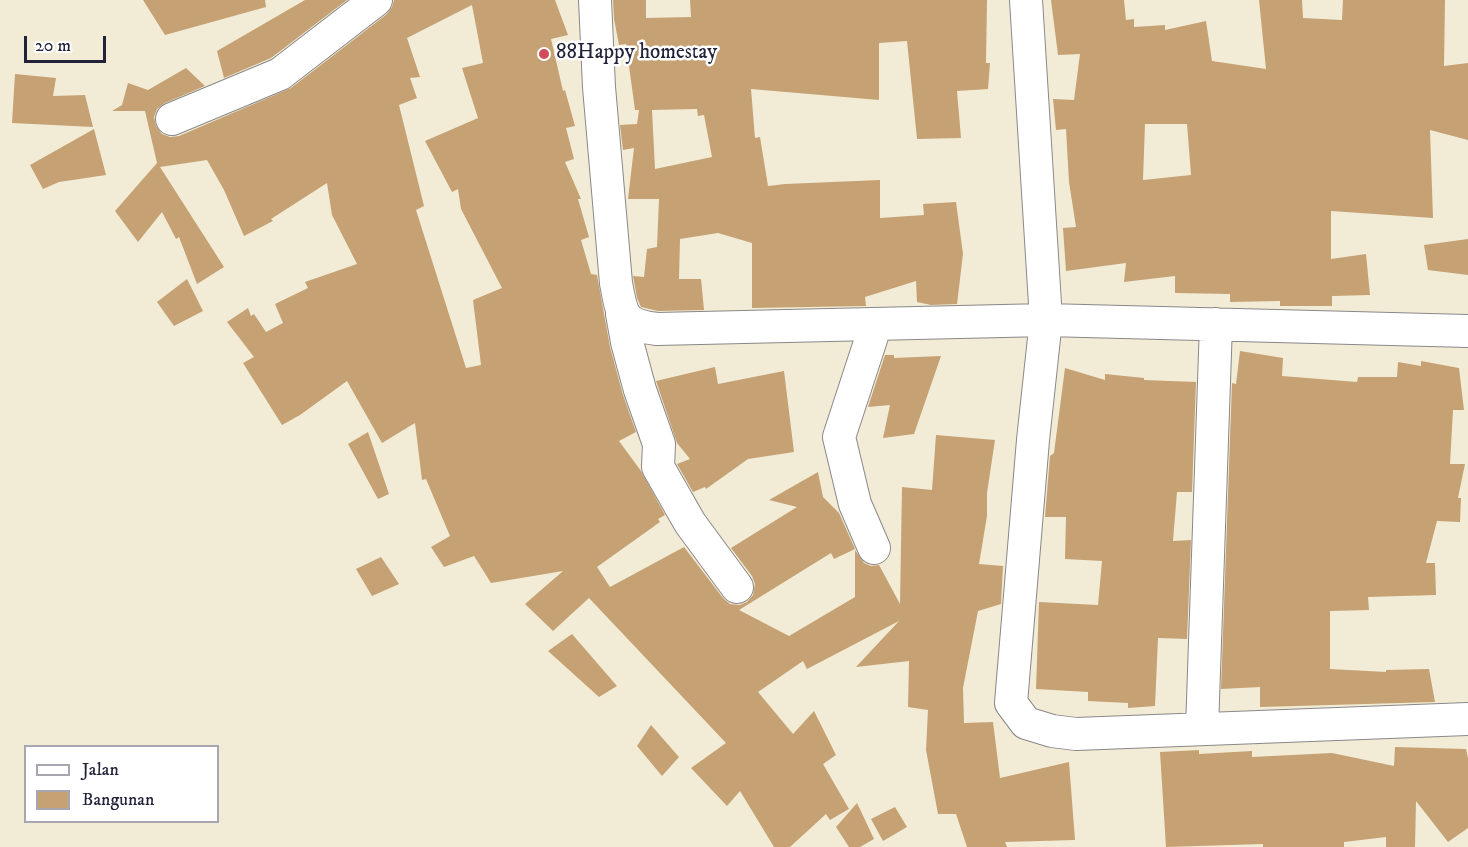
<!DOCTYPE html>
<html>
<head>
<meta charset="utf-8">
<style>
	body { margin:0 }
	#map { position:relative; width:1468px; height:847px; overflow:hidden; background:#f2ecd6; font-family:"IM FELL DW Pica",serif }
	canvas { display:block }
	.legend { position:absolute; left:24px; top:745px; width:195px; height:78px; box-sizing:border-box; background:#fff; border:2px solid #a7a7b1; margin:0; padding:8px 10px; list-style:none; font-size:18px; color:#22223b }
	.legend li { display:flex; align-items:center; gap:12px; height:30px }
	.legend b { width:30px; border:2px solid #a7a7b1 }
	.scale { position:absolute; left:24px; top:36px; width:82px; height:27px; box-sizing:border-box; border:3px solid #22223b; border-top:0; padding-left:8px; font-size:18px; line-height:21px; white-space:nowrap; color:#22223b; -webkit-text-stroke:4px #fff; paint-order:stroke }
</style>
</head>
<body>
<div id="map">
<canvas width="1468" height="847"></canvas>
<ul class="legend">
<li><b style="height:8px;background:#fff"></b>Jalan</li>
<li><b style="height:16px;background:#c5a174"></b>Bangunan</li>
</ul>
<div class="scale">20 m</div>
</div>
<script>
const ctx = document.querySelector('canvas').getContext('2d');
ctx.lineJoin = 'round';
function fillPath(path, color) { ctx.fillStyle = color; ctx.fill(path, 'evenodd'); }
function stroke(path, color, width, dash) { ctx.strokeStyle = color; ctx.lineWidth = width; ctx.lineCap = dash ? 'butt' : 'round'; ctx.setLineDash(dash || []); ctx.stroke(path); }
function drawText(font, color, halo, rows, align = 'center') {
  ctx.font = font + ' "IM FELL DW Pica",serif'; ctx.lineWidth = 5; ctx.setLineDash([]); ctx.textBaseline = 'middle'; ctx.strokeStyle = halo; ctx.fillStyle = color; for (const [text, x, y, turn = 0] of rows) {
    ctx.save(); ctx.translate(x, y); ctx.rotate((+turn || 0) * Math.PI / 180); ctx.textAlign = isNaN(turn) ? turn : align; if (halo) ctx.strokeText(text, 0, 0); ctx.fillText(text, 0, 0); ctx.restore();
  }
}
fillPath(new Path2D(`
	M 143,0 L 265,0 L 266,7 L 165,35 Z
	M 305,0 L 347,0 L 271,58 L 224,78 L 217,51 Z
	M 394,0 L 555,0 L 568,35 L 551,39 L 563,91 L 565,90 L 575,126 L 566,128 L 574,159 L 565,162 L 581,199 L 578,199 L 589,237 L 581,240 L 591,274 L 597,275 L 610,347 L 623,395 L 636,432 L 619,441 L 641,471 L 665,515 L 658,519 L 660,522 L 597,567 L 610,587 L 684,547 L 723,598 L 730,604 L 740,605 L 747,602 L 753,595 L 755,584 L 752,576 L 731,548 L 797,507 L 769,500 L 818,472 L 823,497 L 839,513 L 855,549 L 834,559 L 831,553 L 739,610 L 789,636 L 855,597 L 855,550 L 864,563 L 871,566 L 879,565 L 900,604 L 902,487 L 932,490 L 936,435 L 995,440 L 987,493 L 987,516 L 979,564 L 1003,566 L 1001,604 L 978,611 L 963,688 L 964,723 L 993,722 L 1000,778 L 1069,762 L 1075,840 L 1005,842 L 1007,847 L 967,847 L 956,814 L 938,814 L 926,750 L 928,710 L 908,707 L 909,661 L 856,667 L 899,621 L 807,669 L 803,661 L 758,692 L 793,734 L 814,711 L 836,755 L 823,764 L 849,809 L 830,820 L 826,814 L 790,847 L 774,847 L 740,791 L 727,806 L 691,768 L 726,743 L 589,598 L 553,631 L 525,604 L 563,571 L 491,583 L 474,556 L 444,567 L 431,547 L 450,536 L 426,479 L 422,480 L 415,423 L 382,443 L 347,381 L 300,415 L 282,425 L 243,363 L 254,357 L 227,322 L 248,308 L 251,316 L 254,314 L 266,332 L 283,323 L 275,304 L 308,288 L 305,282 L 357,264 L 332,215 L 327,183 L 271,219 L 273,221 L 244,236 L 224,190 L 207,160 L 160,167 L 224,267 L 197,284 L 179,237 L 176,239 L 162,212 L 138,242 L 115,211 L 157,163 L 145,111 L 112,111 L 122,105 L 128,83 L 148,90 L 186,68 L 205,86 L 165,103 L 157,109 L 154,117 L 156,126 L 162,134 L 170,137 L 179,136 L 291,88 L 387,14 L 392,7 ZM 472,5 L 483,63 L 462,68 L 478,118 L 425,141 L 452,192 L 458,189 L 461,209 L 502,288 L 473,300 L 481,365 L 466,368 L 416,210 L 424,206 L 399,105 L 417,98 L 410,78 L 420,77 L 407,38 Z
	M 613,0 L 646,0 L 646,18 L 691,17 L 690,0 L 987,0 L 986,63 L 990,63 L 988,89 L 957,91 L 961,138 L 917,139 L 907,41 L 879,43 L 879,100 L 751,89 L 755,138 L 760,137 L 768,186 L 785,184 L 880,180 L 880,218 L 924,215 L 923,204 L 956,202 L 963,254 L 957,304 L 931,305 L 917,302 L 916,281 L 865,297 L 866,306 L 752,308 L 752,243 L 718,233 L 680,239 L 679,279 L 701,279 L 704,310 L 658,311 L 641,307 L 637,298 L 633,276 L 644,277 L 647,249 L 657,247 L 659,199 L 628,199 L 634,148 L 623,150 L 620,125 L 637,124 L 639,110 L 635,110 L 626,44 L 619,45 L 614,19 ZM 697,109 L 698,116 L 704,115 L 712,157 L 655,169 L 652,110 Z
	M 1051,0 L 1124,0 L 1126,20 L 1134,19 L 1134,27 L 1165,25 L 1165,30 L 1206,21 L 1212,61 L 1266,69 L 1259,0 L 1302,0 L 1303,18 L 1342,20 L 1343,0 L 1445,0 L 1444,66 L 1468,63 L 1468,140 L 1430,130 L 1433,218 L 1331,211 L 1331,259 L 1366,254 L 1370,295 L 1332,296 L 1332,306 L 1280,306 L 1280,301 L 1230,302 L 1230,294 L 1175,293 L 1175,276 L 1124,282 L 1126,263 L 1066,271 L 1063,228 L 1076,227 L 1069,182 L 1066,129 L 1056,130 L 1053,99 L 1074,100 L 1080,54 L 1058,55 ZM 1145,124 L 1187,124 L 1191,175 L 1143,180 Z
	M 15,74 L 56,78 L 53,96 L 85,95 L 93,127 L 12,123 Z
	M 94,129 L 106,175 L 59,182 L 43,189 L 30,165 Z
	M 1468,239 L 1468,275 L 1428,270 L 1424,245 Z
	M 187,279 L 203,311 L 174,326 L 157,302 Z
	M 1240,351 L 1283,358 L 1282,376 L 1357,382 L 1358,377 L 1397,377 L 1398,362 L 1421,366 L 1421,361 L 1459,368 L 1464,410 L 1453,410 L 1450,464 L 1465,464 L 1458,498 L 1461,498 L 1460,522 L 1437,521 L 1426,563 L 1435,563 L 1436,595 L 1368,597 L 1369,610 L 1330,611 L 1330,669 L 1386,672 L 1386,670 L 1429,669 L 1435,702 L 1260,707 L 1260,687 L 1221,689 L 1232,383 L 1236,384 Z
	M 885,355 L 894,355 L 894,358 L 941,356 L 914,434 L 883,438 L 890,405 L 868,407 Z
	M 715,367 L 718,384 L 784,371 L 794,452 L 748,459 L 706,489 L 705,487 L 693,492 L 677,464 L 690,459 L 677,443 L 656,381 Z
	M 1065,368 L 1105,380 L 1105,374 L 1144,378 L 1144,380 L 1196,382 L 1192,492 L 1177,492 L 1173,541 L 1191,540 L 1187,639 L 1158,638 L 1155,706 L 1128,708 L 1128,703 L 1088,701 L 1088,692 L 1036,689 L 1039,602 L 1098,605 L 1102,561 L 1065,559 L 1066,517 L 1045,517 L 1050,456 L 1054,453 Z
	M 368,432 L 389,494 L 378,499 L 348,444 Z
	M 381,557 L 399,584 L 372,596 L 356,569 Z
	M 572,634 L 617,686 L 599,697 L 548,651 Z
	M 651,725 L 679,757 L 662,776 L 637,746 Z
	M 1395,747 L 1466,749 L 1468,758 L 1468,828 L 1448,842 L 1416,801 L 1415,847 L 1386,847 L 1386,837 L 1344,842 L 1344,847 L 1263,847 L 1263,844 L 1166,847 L 1160,752 L 1199,750 L 1199,754 L 1252,751 L 1252,757 L 1332,753 L 1394,766 Z
	M 857,803 L 874,839 L 860,847 L 849,847 L 836,827 Z
	M 895,807 L 907,827 L 883,841 L 871,819 Z`), '#c5a174');
const minor = new Path2D(`
	M 595,0 L 599,87 L 616,283 C 622,315 622,325 657,329 L 1046,320 L 1468,331
	M 1026,0 L 1046,320 L 1033,440 L 1011,703 L 1026,723 L 1052,731 L 1076,734 L 1468,719
	M 172,119 L 280,74 L 376,0
	M 622,314 L 627,342 L 640,390 L 659,444 L 658,467 L 690,523 L 737,587
	M 874,548 L 855,504 L 839,437 L 876,324
	M 1202,729 L 1216,324`);
stroke(minor, '#8a8788', 34);
stroke(minor, '#fff', 32);
for (const [x, y, r, color] of [
	[544,54,6,"#d1495b"]
]) { const dot = new Path2D(); dot.arc(x, y, r, 0, 2 * Math.PI); ctx.fillStyle = color; ctx.fill(dot); stroke(dot, '#fff', 2); }
drawText('21px', '#22223b', '#fff', [
	["88Happy homestay",556,54]
], 'left');
</script>
</body>
</html>
